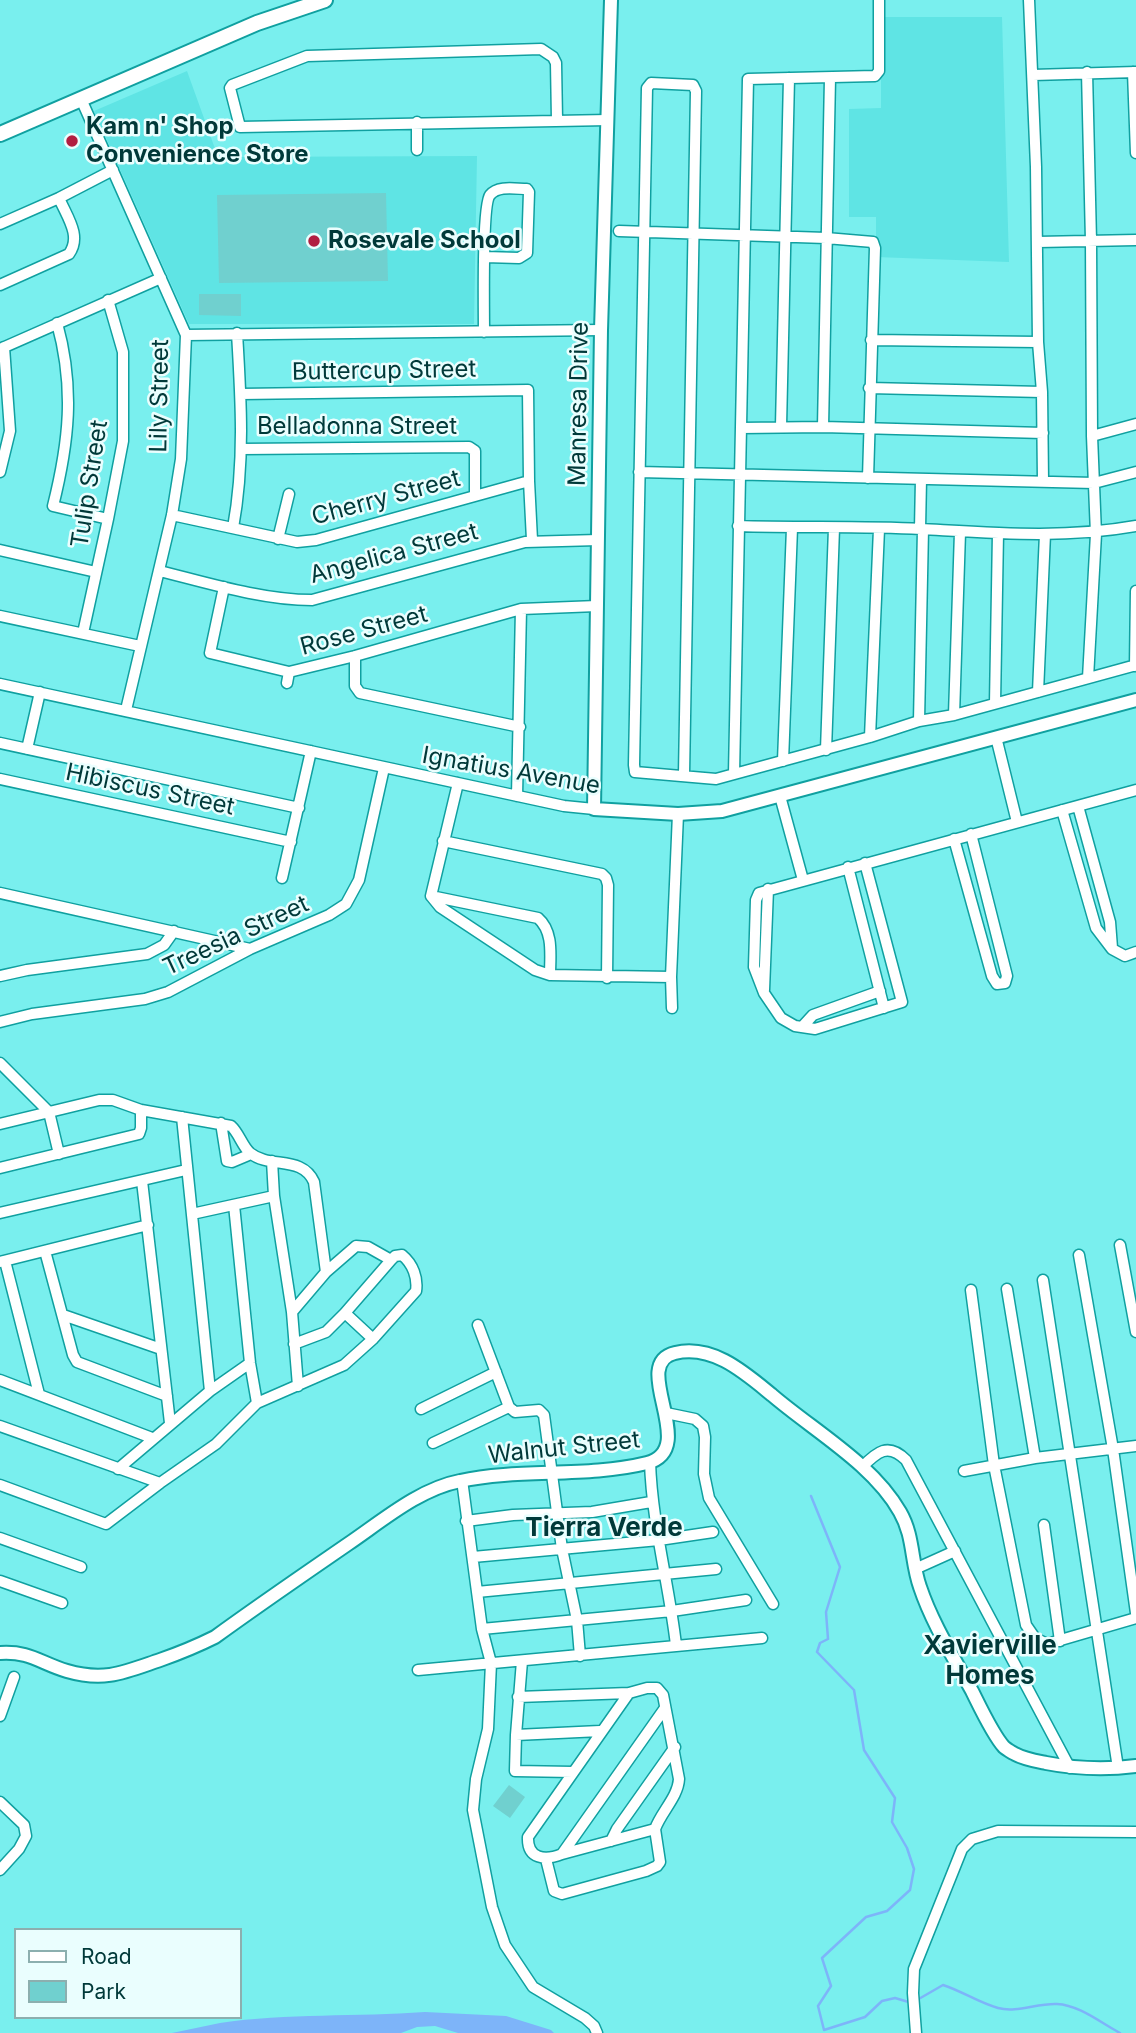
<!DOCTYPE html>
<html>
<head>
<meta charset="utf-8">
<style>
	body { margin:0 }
	#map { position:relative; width:1136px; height:2033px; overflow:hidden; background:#79efee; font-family:Inter,sans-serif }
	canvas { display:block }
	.legend { position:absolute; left:14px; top:1928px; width:228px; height:91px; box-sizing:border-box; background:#eafefe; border:2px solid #8cafaf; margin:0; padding:9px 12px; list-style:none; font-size:21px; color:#003939 }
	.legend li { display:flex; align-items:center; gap:14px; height:35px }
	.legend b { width:35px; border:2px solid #8cafaf }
</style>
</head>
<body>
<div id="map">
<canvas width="1136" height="2033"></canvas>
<ul class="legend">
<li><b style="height:9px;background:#fff"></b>Road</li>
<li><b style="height:19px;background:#70d0cf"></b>Park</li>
</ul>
</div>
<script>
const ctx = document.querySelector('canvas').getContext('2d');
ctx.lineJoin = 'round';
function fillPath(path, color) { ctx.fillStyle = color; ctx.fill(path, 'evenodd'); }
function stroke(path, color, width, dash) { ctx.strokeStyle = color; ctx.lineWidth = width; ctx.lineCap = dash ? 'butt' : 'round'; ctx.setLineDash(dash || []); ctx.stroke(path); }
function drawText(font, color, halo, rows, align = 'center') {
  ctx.font = font + ' Inter,sans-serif'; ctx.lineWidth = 5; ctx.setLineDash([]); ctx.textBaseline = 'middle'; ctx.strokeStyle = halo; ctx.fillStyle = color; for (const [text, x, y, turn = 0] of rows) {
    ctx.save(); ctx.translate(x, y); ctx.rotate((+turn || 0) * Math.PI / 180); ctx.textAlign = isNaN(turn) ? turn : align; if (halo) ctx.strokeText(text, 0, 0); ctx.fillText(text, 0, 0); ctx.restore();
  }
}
fillPath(new Path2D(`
	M 881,17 L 1002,17 L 1009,262 L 876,257 L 876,217 L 849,217 L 849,109 L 881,108 Z
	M 187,71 L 218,157 L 477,156 L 474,324 L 189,324 L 94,111 Z`), '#5fe4e4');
fillPath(new Path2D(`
	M 386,193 L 388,281 L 219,283 L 217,195 Z
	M 199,294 L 241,294 L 241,316 L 199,315 Z
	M 509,1785 L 525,1797 L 510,1818 L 493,1806 Z`), '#70d0cf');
fillPath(new Path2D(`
	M 425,2012 L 506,2016 L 551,2030 L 554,2033 L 458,2033 L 435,2026 L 417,2027 L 401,2033 L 172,2033 C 188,2030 204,2026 220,2023 C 287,2013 357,2017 425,2012 Z`), '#7db4f9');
stroke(new Path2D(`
	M 811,1496 L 840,1567 L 826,1612 L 828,1639 L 820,1643 L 817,1652 L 854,1690 L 864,1750 L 895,1798 L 892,1822 L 907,1848 L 914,1869 L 910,1890 L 887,1911 L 866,1917 L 822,1958 L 831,1986 L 818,2006 L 824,2030 L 865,2017 L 882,2001 L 895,1998 L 912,2003
	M 917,2000 L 943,1985 C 962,1991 979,2003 998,2008 C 1017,2013 1037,2003 1057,2004 C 1079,2005 1101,2023 1120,2033`), '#7db4f9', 2.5);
const minor = new Path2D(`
	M 1029,0 L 1036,167 L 1038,342 L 1042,392 L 1043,481
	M 1087,72 L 1091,241 L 1092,436 L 1096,534 L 1088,678
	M 1133,72 L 1136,153
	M 1033,75 L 1136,72
	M 81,99 L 186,335 L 181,459 L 172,515 L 126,710
	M 557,120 L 556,63 L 553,57 L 541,49 L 307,56 L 232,85 L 230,88 L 240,127 L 608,120
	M 417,122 L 417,150
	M 0,224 L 59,198 L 113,170
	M 619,231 L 826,238 L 873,242 L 875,248 L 868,478
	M 1038,242 L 1136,240
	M 0,285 L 69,254 C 82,236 67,217 59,198
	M 57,323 C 75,388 69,442 53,506 L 108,519
	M 484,332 C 484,312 482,205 490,195 C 498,185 516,189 527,189 L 529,192 L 527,253 L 519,258 L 485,257
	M 186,335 L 601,330
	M 871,340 L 1038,342
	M 0,349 L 161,278
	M 869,388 L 1042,392
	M 241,394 L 528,390 L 529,481 L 532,540
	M 781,426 L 789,78
	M 823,427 L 830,78
	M 741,428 L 823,427 L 1043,433
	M 1092,436 L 1136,424
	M 242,449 L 469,447 L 475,451 L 475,495
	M 0,472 L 10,431 L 4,347
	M 639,472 L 1094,483 L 1136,472
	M 172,515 L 297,542 L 316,540 L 529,481
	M 738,526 C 799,528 860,526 921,529 C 994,533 1064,539 1136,526
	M 233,528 C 245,463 241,399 237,333
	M 920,529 L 921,479
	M 278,539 L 289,494
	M 0,550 L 96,572
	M 160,571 C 208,583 263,600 312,600 L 525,542 L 598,540
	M 224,587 L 210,653 L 289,672 L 355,656 L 521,609 L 597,606
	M 0,616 L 140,646
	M 83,633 L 108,519 L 123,441 L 123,352 L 108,300
	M 355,656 L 355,686 L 360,693 L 520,727
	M 1135,666 L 1136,591
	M 287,683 L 289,672
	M 0,684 L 564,806 L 594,809
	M 1038,692 L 1045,534
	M 995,703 L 998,533
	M 954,715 L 960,532
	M 919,721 L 923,529
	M 870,737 L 879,529
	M 996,737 L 1017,822
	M 0,743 L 299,808
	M 27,749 L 40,692
	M 826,750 L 834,528
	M 783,761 L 792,528
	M 734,774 L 748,79 L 875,76 L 879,71 L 879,0
	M 684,775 L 696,91 L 693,85 L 651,83 L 647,88 L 634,765 L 635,772 L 716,779 L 870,737 L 919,721 L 954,715 L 1136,665
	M 0,779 L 291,842
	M 517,796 L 521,609
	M 780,796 L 803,880
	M 1078,806 L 1110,922 L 1112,948
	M 1062,810 L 1096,928 L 1112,949 L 1125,956 L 1136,952
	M 954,839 L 992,976 L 997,984 L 1005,983 L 1007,976 L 971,834
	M 443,841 L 602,874 L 606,878 L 608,885 L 607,978
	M 865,863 L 902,1002 L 815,1029 L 795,1026 L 781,1018 L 764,993 L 754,967 L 756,900 L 759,893 L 1136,790
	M 848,867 L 884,1008
	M 282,878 L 311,751
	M 0,893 L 250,949
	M 431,896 L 440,907 L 535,970 L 550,975 L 671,977
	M 431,896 L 538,918 C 554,932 550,956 550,975
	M 431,896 L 458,783
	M 0,976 L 27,970 L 147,954 L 164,945 L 174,931
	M 764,990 L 768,889
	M 672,1008 L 671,977 L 678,814
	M 0,1022 L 32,1014 L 145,999 L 168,992 L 250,949 L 329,915 L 346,904 L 359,880 L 384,768
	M 802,1027 L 813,1015 L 880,991
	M 0,1063 L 49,1112 L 59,1154
	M 141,1110 L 231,1126 C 239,1133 242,1146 250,1153 C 270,1169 302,1155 314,1182 L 326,1272
	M 182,1117 L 210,1391
	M 221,1123 L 227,1161 L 232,1162 L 251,1154
	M 0,1124 L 99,1100 L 113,1100 L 141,1110 L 141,1128 L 139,1134 L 0,1168
	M 272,1161 L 274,1196 L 292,1312 L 298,1386
	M 142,1181 L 170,1423
	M 234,1205 L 250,1363 L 257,1403
	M 0,1213 L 186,1170
	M 192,1214 L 274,1196
	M 1120,1245 L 1136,1332
	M 45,1251 L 73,1355 L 77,1362 L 167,1396
	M 1079,1255 L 1113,1449 L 1136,1613
	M 5,1261 L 39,1394
	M 0,1262 L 148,1225
	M 1043,1280 L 1118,1768
	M 1007,1289 L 1035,1458
	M 971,1290 L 994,1465 L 1026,1625 L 1035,1638 L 1047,1644 L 1136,1618
	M 345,1313 L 373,1339
	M 63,1315 L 161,1349
	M 478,1325 L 509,1407 L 515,1412 L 539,1410 L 544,1415 L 562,1549 L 577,1620 L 580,1656
	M 294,1344 L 326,1332 L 345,1313 L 391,1260
	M 0,1380 L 152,1438
	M 421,1409 L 496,1372
	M 666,1413 L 695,1419 L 703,1426 L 705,1437 L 704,1474 L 709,1498 L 773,1604
	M 0,1426 L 160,1483 L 106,1524 L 0,1485
	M 433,1443 L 509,1407
	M 650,1462 C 652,1524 669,1584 676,1645
	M 862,1467 C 877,1452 888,1442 906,1460 L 1070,1768
	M 118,1469 L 210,1391 L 250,1363
	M 964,1471 L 1035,1458 L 1136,1446
	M 462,1480 L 482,1629 L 491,1663 L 488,1729 L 476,1779 L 473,1810 L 492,1907 L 505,1945 L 533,1987 L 585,2018 L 594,2026 L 597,2033
	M 160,1483 L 216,1444 L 257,1403 L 344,1365 L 373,1339 L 416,1291 C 418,1278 413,1264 402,1255 L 395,1256 L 391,1260 L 368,1247 L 356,1246 L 326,1272 L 292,1312
	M 466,1521 L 513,1515 L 592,1512 L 651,1502
	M 1044,1525 L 1060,1641
	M 0,1538 L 81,1567
	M 473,1557 L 659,1540 L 713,1532
	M 915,1569 L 955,1551
	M 0,1581 L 62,1603
	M 477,1592 L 716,1569
	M 482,1629 L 672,1611 L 746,1600
	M 522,1661 L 516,1735 L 515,1771 L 573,1772
	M 418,1670 L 762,1638
	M 629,1693 L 528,1837 C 527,1859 545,1861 562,1854 L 665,1708
	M 518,1697 L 629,1693 L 647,1688 L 657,1688 L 663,1695 L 679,1779 C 678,1797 661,1812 655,1829
	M 0,1716 L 14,1677
	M 516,1735 L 600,1731
	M 0,1802 L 24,1825 L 26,1836 L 19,1849 L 0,1870
	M 611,1841 L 617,1829 L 675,1747
	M 546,1859 L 554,1891 L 562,1894 L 646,1871 L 657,1866 L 660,1862 L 655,1829 L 562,1854
	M 916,2033 L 913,1993 L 914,1969 L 962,1849 L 972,1839 L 998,1831 L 1136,1832`);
const tertiary = new Path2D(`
	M 611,0 L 601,330 L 594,809 L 678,814 L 722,811 L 1136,700
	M 0,1653 C 30,1651 40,1663 67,1671 C 105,1682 125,1672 160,1660 C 180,1653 197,1646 215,1637 C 259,1605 303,1575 348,1544 C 382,1521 419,1489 460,1481 C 519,1468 586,1478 647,1463 C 701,1449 628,1364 675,1353 C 713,1344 745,1373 772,1395 C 814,1431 873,1464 900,1512 C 914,1536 911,1562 920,1587 C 932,1623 954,1658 972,1691 C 980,1707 993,1735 1004,1747 C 1005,1748 1014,1754 1015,1754 C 1024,1759 1036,1761 1046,1763 C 1077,1769 1105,1770 1136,1766`);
const secondary = new Path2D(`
	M 0,134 L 257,23 L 325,0`);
stroke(minor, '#10a0a0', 13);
stroke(tertiary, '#10a0a0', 16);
stroke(secondary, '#10a0a0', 18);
stroke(minor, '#fff', 10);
stroke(tertiary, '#fff', 12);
stroke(secondary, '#fff', 14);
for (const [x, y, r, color] of [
	[72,141,7,"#b11e41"],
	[314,241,7,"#b11e41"]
]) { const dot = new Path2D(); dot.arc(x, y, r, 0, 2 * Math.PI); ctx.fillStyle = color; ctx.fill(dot); stroke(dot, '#eafefe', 2.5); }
drawText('bold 24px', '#003939', '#eafefe', [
	["Kam n' Shop",86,127],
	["Convenience Store",86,155],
	["Rosevale School",328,241]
], 'left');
drawText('24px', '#003939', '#eafefe', [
	["Buttercup Street",384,371,-1],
	["Lily Street",160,396,-89],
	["Manresa Drive",579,404,-89],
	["Belladonna Street",357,427],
	["Tulip Street",90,484,-81],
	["Cherry Street",386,498,-15],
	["Angelica Street",394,554,-15],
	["Rose Street",364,631,-15],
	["Ignatius Avenue",511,771,10],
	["Hibiscus Street",150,790,12],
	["Treesia Street",236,936,-25],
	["Walnut Street",564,1448,-6]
]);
drawText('bold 26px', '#003939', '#eafefe', [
	["Tierra Verde",604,1528],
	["Xavierville",990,1646],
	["Homes",990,1676]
]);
</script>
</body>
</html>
